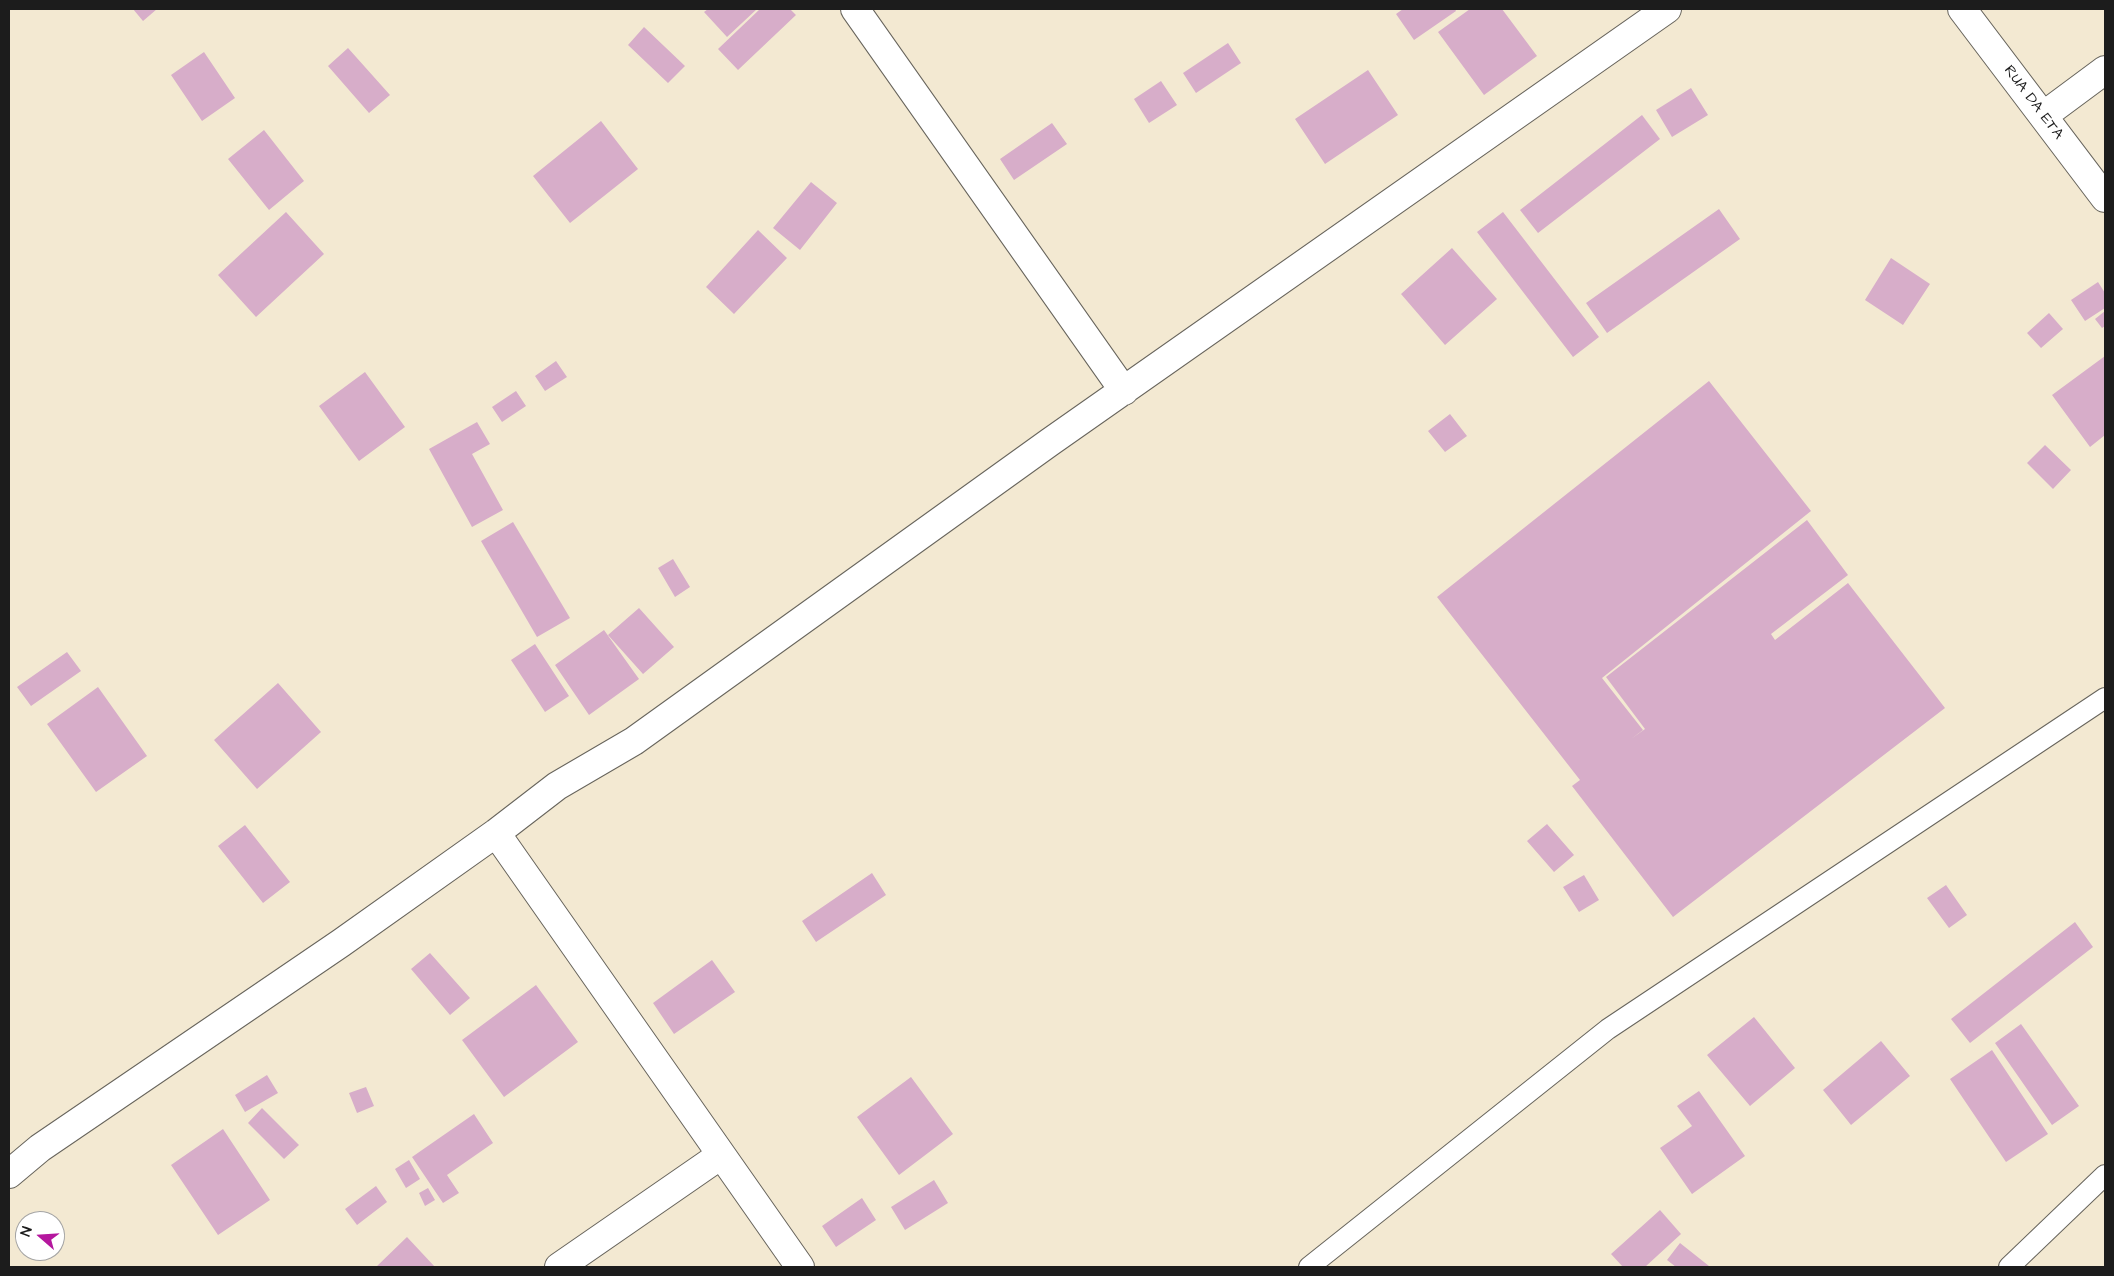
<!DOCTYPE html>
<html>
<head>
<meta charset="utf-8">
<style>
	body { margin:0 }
	#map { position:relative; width:2114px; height:1276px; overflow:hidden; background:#f3e9d2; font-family:"Architects Daughter",sans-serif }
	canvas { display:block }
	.frame { position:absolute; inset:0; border:10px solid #1c1c1c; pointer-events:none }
	.north { position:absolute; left:15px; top:1211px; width:50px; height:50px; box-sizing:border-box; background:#fff; border:1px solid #a4a4a4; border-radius:50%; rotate:289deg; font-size:14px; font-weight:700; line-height:20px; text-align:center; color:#1c1c1c }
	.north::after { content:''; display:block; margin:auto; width:18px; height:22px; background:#b5179e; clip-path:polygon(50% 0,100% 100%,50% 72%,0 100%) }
</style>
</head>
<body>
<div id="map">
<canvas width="2114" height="1276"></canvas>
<div class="frame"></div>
<div class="north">N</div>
</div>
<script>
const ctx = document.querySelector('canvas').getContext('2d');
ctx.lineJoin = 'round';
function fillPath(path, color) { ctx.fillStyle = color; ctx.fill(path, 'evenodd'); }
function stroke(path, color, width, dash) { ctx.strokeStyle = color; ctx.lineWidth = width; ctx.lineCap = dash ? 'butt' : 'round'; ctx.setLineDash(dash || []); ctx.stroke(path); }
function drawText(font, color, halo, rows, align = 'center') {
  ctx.font = font + ' "Architects Daughter",sans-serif'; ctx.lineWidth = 4; ctx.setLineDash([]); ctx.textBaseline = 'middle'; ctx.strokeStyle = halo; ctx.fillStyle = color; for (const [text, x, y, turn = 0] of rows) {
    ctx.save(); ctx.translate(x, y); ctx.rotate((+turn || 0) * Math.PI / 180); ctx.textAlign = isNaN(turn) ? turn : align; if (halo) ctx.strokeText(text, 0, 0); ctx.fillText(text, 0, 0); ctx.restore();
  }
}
fillPath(new Path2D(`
	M 133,9 L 157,9 L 143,21 Z
	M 708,9 L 757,9 L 727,37 L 704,12 Z
	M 760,9 L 790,9 L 796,15 L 738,70 L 718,49 Z
	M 1403,9 L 1455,9 L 1456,11 L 1414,40 L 1396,14 Z
	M 1470,9 L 1502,9 L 1537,56 L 1484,95 L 1438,32 Z
	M 644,27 L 685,66 L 668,83 L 628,45 Z
	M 1228,43 L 1241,63 L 1196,93 L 1183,73 Z
	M 348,48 L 390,95 L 369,113 L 328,66 Z
	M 204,52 L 235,98 L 202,121 L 171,75 Z
	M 1368,70 L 1398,115 L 1325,164 L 1295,119 Z
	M 1161,81 L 1177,105 L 1149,123 L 1134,99 Z
	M 1691,88 L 1708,115 L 1672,137 L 1656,110 Z
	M 1642,115 L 1660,139 L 1538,233 L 1520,210 Z
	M 601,121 L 638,169 L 570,223 L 533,176 Z
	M 1052,123 L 1067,144 L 1014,180 L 1000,159 Z
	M 264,130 L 304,181 L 269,210 L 228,159 Z
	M 811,182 L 837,203 L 800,250 L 773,228 Z
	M 1719,209 L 1740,239 L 1607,333 L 1586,303 Z
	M 286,212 L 324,254 L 256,317 L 218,275 Z
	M 1503,212 L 1599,337 L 1573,357 L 1477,232 Z
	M 758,230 L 787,258 L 734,314 L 706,287 Z
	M 1452,248 L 1497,299 L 1445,345 L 1401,294 Z
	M 1891,258 L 1930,284 L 1903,325 L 1865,300 Z
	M 2098,282 L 2105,293 L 2105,308 L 2085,321 L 2071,300 Z
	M 2105,311 L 2105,326 L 2102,328 L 2095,319 Z
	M 2049,313 L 2063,329 L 2041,348 L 2027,333 Z
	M 2105,356 L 2105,435 L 2090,447 L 2052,395 Z
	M 556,361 L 567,377 L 545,391 L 535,376 Z
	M 365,372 L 405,427 L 359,461 L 319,406 Z
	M 1709,381 L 1811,511 L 1602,678 L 1643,730 L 1631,739 L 1645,729 L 1606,677 L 1807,520 L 1848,575 L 1771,634 L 1775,640 L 1848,583 L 1945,708 L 1673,917 L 1572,786 L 1580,780 L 1437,597 Z
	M 516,391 L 526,406 L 502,422 L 492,407 Z
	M 1450,414 L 1467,436 L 1445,452 L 1428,431 Z
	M 477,422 L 490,444 L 472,454 L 503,510 L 472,527 L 429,449 Z
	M 2045,445 L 2071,470 L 2053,489 L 2027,463 Z
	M 513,522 L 570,618 L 537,637 L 481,541 Z
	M 673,559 L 690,587 L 675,597 L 658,568 Z
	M 639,608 L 674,647 L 643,674 L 608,635 Z
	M 604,630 L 639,679 L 589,715 L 555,665 Z
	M 535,644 L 569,696 L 545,712 L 511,660 Z
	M 67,652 L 81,671 L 31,706 L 17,687 Z
	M 278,683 L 321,732 L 257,789 L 214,740 Z
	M 98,687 L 147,756 L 96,792 L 47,724 Z
	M 1547,824 L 1574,855 L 1554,872 L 1527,841 Z
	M 245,825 L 290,882 L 263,903 L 218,846 Z
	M 872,873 L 886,895 L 816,942 L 802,921 Z
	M 1584,875 L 1599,900 L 1579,912 L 1563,887 Z
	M 1946,885 L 1967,915 L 1949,928 L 1927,898 Z
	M 2075,922 L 2093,947 L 1970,1043 L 1951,1019 Z
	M 430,953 L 470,998 L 450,1015 L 411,969 Z
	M 712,960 L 735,992 L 674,1034 L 653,1003 Z
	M 536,985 L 578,1042 L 504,1097 L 462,1040 Z
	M 1754,1017 L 1795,1068 L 1750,1106 L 1707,1055 Z
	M 2021,1024 L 2079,1106 L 2052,1125 L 1995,1043 Z
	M 1881,1041 L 1910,1076 L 1851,1125 L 1823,1090 Z
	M 1992,1050 L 2048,1134 L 2006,1162 L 1950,1079 Z
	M 267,1075 L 278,1093 L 245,1112 L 235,1095 Z
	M 911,1077 L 953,1134 L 899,1175 L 857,1117 Z
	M 366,1087 L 374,1106 L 357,1113 L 349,1093 Z
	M 1699,1091 L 1745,1156 L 1692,1194 L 1660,1148 L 1692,1126 L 1677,1106 Z
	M 262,1108 L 299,1145 L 284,1159 L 248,1123 Z
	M 474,1114 L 493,1143 L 447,1175 L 459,1193 L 443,1203 L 412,1157 Z
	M 223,1129 L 270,1200 L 218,1235 L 171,1165 Z
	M 409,1160 L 420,1179 L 406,1188 L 395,1169 Z
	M 934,1180 L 948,1203 L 905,1230 L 891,1207 Z
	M 376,1186 L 387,1202 L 357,1225 L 345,1209 Z
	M 428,1188 L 435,1200 L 425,1206 L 419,1193 Z
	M 862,1198 L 876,1220 L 836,1247 L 822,1226 Z
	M 1660,1210 L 1681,1234 L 1645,1267 L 1623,1267 L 1611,1254 Z
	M 407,1237 L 435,1267 L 376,1267 Z
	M 1680,1243 L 1709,1266 L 1708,1267 L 1676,1267 L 1667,1260 Z`), '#d7adc9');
const service = new Path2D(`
	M 1309,1267 L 1608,1029 L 2105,698
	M 2009,1267 L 2105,1175`);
const minor = new Path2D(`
	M 855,9 L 1124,391
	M 1962,9 L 2105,198
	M 2043,116 L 2105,70
	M 496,833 L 800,1267
	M 9,1174 L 40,1148 L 341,943 L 496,833 L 557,786 L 634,741 L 1050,442 L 1667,9
	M 559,1267 L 721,1155`);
stroke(service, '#67645c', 22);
stroke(minor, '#67645c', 30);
stroke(service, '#fff', 20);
stroke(minor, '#fff', 28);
drawText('15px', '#1c1c1c', '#fff', [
	["RUA DA ETA",2033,103,53]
]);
</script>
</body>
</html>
